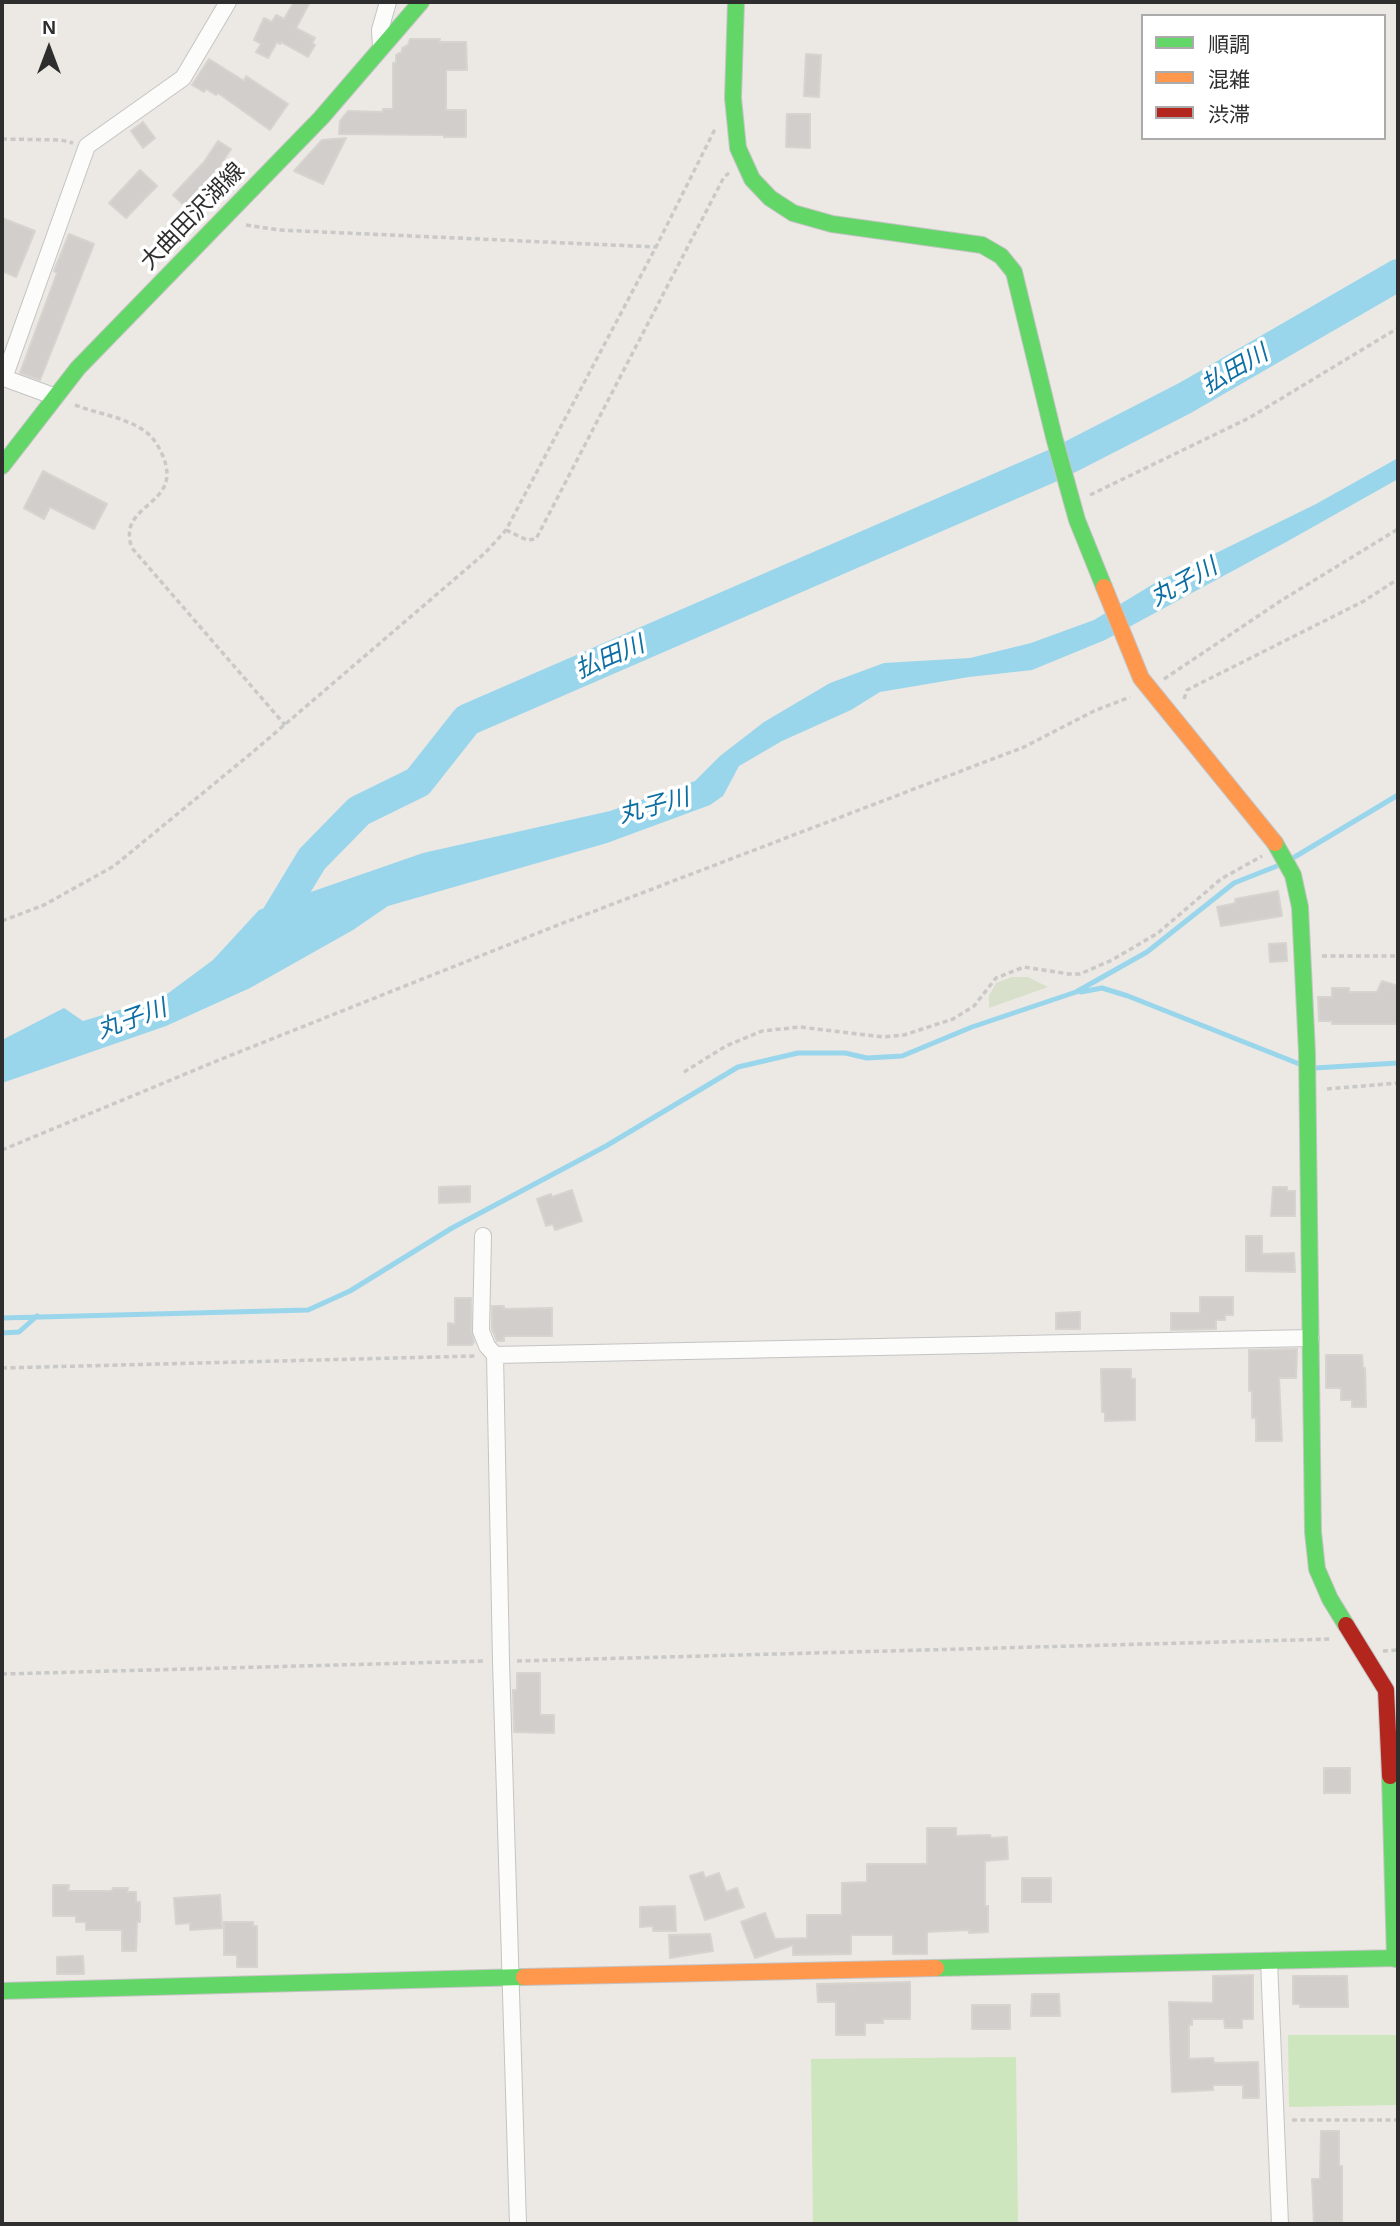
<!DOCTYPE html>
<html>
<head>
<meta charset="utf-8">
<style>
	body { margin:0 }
	#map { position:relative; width:1400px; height:2226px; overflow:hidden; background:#ece8e4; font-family:Helvetica,"Noto Sans JP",sans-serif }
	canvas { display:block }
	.frame { position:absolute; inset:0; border:4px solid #2e2e2e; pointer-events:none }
	.legend { position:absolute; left:1141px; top:14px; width:245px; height:126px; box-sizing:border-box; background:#fff; border:2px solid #ababab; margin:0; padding:9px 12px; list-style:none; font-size:21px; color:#2e2e2e }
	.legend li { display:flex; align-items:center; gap:14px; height:35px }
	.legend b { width:35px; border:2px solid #ababab }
	.north { position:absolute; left:14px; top:14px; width:70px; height:70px; -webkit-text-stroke:5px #fff; paint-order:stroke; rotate:0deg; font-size:19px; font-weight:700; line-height:28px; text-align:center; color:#2e2e2e }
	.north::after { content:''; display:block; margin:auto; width:24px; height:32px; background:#2e2e2e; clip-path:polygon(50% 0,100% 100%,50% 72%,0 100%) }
</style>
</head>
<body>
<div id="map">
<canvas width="1400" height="2226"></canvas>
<div class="frame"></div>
<ul class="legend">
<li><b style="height:9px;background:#63d668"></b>順調</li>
<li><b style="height:9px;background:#ff974d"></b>混雑</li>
<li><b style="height:9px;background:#b3261e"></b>渋滞</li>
</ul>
<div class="north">N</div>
</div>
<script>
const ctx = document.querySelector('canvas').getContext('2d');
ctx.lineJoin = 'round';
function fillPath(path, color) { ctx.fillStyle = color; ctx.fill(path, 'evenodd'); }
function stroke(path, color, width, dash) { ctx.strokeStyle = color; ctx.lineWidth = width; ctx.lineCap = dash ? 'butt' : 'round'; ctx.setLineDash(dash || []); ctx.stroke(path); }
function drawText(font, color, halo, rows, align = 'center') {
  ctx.font = font + ' Helvetica,"Noto Sans JP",sans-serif'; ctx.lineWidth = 7; ctx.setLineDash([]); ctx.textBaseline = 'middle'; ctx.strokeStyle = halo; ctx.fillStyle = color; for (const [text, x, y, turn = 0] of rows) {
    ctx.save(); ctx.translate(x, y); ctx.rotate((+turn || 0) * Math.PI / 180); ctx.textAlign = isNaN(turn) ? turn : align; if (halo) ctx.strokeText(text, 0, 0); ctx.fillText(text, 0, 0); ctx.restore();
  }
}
fillPath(new Path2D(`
	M 1288,2035 L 1398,2035 L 1398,2105 L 1289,2107 Z
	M 1016,2057 L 1018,2224 L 813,2224 L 811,2059 Z`), '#cee6be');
fillPath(new Path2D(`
	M 1012,977 L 1028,977 L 1048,987 L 989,1008 L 989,996 L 996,983 Z`), '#d8e0cc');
fillPath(new Path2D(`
	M 1398,458 L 1398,479 L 1288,541 L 1105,640 L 1032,670 L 969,677 L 880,692 L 851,710 L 782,741 L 739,766 L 723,796 L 710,805 L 607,843 L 388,906 L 353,930 L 250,988 L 166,1026 L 2,1083 L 2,1040 L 64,1008 L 83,1021 L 163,997 L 213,960 L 259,910 L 423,853 L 610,811 L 695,781 L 720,756 L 764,722 L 830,683 L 884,663 L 970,658 L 1031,643 L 1094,620 L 1155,583 L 1316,504 Z`), '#99d6ec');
stroke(new Path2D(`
	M 1293,858 L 1398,795
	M 1081,992 L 1102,988 L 1128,996 L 1302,1065
	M 1315,1068 L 1398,1063
	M 2,1318 L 308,1310 L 350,1291 L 452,1228 L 606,1146 L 738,1067 L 798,1053 L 845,1053 L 867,1058 L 902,1056 L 972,1027 L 1076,992 L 1147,952 L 1234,883 L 1277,866
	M 2,1333 L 19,1332 L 37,1316`), '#99d6ec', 5);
stroke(new Path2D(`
	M 1068,458 L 1185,398 L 1398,275
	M 266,935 L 312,859 L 359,811 L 418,782 L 467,720 L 1054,465`), '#99d6ec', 32);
const building = new Path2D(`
	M 294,2 L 310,2 L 296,28 L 315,38 L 312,43 L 315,45 L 308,57 L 281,42 L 280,44 L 277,42 L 268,58 L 256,52 L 261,44 L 254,40 L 264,18 L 272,22 L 276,15 L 284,19 Z
	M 410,39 L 440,39 L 439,42 L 466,42 L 467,70 L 446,70 L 446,110 L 466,110 L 466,137 L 444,137 L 444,135 L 339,134 L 340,121 L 348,111 L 383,112 L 383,109 L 393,109 L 393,63 L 396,63 L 396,55 L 402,52 L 402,48 L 408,45 Z
	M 806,54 L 821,55 L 819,97 L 804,96 Z
	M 209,59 L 244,81 L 246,76 L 288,104 L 270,130 L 218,93 L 216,95 L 206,89 L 204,92 L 192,85 Z
	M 787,114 L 810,114 L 810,148 L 786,147 Z
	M 143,122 L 155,138 L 143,148 L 131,131 Z
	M 346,138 L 323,184 L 294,171 L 322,140 Z
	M 218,141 L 231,149 L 220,166 L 224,169 L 209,193 L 207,192 L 189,210 L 173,195 L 204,162 Z
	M 140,170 L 157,186 L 126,218 L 109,203 Z
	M 2,218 L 35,231 L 16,277 L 2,271 Z
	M 69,234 L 94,244 L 40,380 L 20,373 L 57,273 L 54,271 Z
	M 43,471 L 107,504 L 94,529 L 50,507 L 44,519 L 24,508 Z
	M 1278,891 L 1282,916 L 1221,926 L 1217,907 L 1236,903 L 1235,899 Z
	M 1286,943 L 1287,961 L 1270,962 L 1269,944 Z
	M 1382,981 L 1398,986 L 1398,1024 L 1332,1024 L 1332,1021 L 1319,1021 L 1318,997 L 1332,997 L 1332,988 L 1349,988 L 1349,992 L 1377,992 Z
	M 470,1186 L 470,1202 L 439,1203 L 439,1187 Z
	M 1273,1187 L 1287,1187 L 1287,1191 L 1295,1191 L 1295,1216 L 1271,1216 Z
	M 572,1190 L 582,1221 L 555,1230 L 553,1224 L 546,1226 L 537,1199 L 551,1194 L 552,1197 Z
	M 1246,1236 L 1262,1236 L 1262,1254 L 1294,1253 L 1295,1272 L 1246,1271 Z
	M 1200,1297 L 1233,1297 L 1233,1315 L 1225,1315 L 1225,1320 L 1216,1320 L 1216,1329 L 1171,1330 L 1171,1313 L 1200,1313 Z
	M 455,1298 L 471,1298 L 471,1331 L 474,1342 L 472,1345 L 448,1345 L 448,1323 L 455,1324 Z
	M 492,1306 L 504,1306 L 504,1309 L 552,1308 L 552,1336 L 504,1336 L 504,1341 L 497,1341 L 492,1329 Z
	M 1080,1312 L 1080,1329 L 1056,1329 L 1056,1313 Z
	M 1297,1349 L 1296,1378 L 1279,1378 L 1282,1441 L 1256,1441 L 1256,1418 L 1252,1418 L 1252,1391 L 1249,1391 L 1249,1350 Z
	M 1326,1355 L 1362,1355 L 1363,1368 L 1365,1368 L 1366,1407 L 1352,1407 L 1352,1400 L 1341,1400 L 1341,1388 L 1326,1388 Z
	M 1101,1369 L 1131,1369 L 1131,1379 L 1135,1379 L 1135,1420 L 1105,1421 L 1105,1412 L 1102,1412 Z
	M 517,1673 L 540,1673 L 540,1715 L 554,1715 L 554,1733 L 514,1732 L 513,1690 L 517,1690 Z
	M 1324,1768 L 1350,1768 L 1350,1793 L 1324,1793 Z
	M 927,1828 L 956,1828 L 956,1836 L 990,1835 L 991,1838 L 1007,1837 L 1008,1859 L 985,1861 L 985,1906 L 988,1906 L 988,1932 L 969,1933 L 969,1930 L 927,1932 L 927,1954 L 893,1954 L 893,1935 L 851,1935 L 851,1954 L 793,1955 L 793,1945 L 755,1958 L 741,1922 L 765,1913 L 775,1939 L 807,1938 L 807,1915 L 842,1915 L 842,1883 L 867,1882 L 867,1864 L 927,1864 Z
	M 703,1872 L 705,1878 L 719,1873 L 726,1892 L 737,1888 L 744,1907 L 705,1920 L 690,1876 Z
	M 1022,1878 L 1051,1878 L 1051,1902 L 1022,1902 Z
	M 53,1885 L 69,1885 L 68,1891 L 112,1891 L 113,1888 L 128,1888 L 127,1892 L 136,1892 L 136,1902 L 140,1902 L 140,1922 L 137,1922 L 136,1951 L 122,1951 L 122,1930 L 86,1930 L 86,1922 L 76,1922 L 76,1916 L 53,1916 Z
	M 220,1895 L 222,1928 L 190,1930 L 190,1923 L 176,1924 L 174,1898 Z
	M 675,1906 L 676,1931 L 653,1931 L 653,1926 L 640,1927 L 640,1907 Z
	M 224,1922 L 253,1922 L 253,1926 L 257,1926 L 257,1967 L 237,1967 L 237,1955 L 224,1955 Z
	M 710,1934 L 713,1951 L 670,1958 L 669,1935 Z
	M 83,1956 L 84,1974 L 57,1974 L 57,1957 Z
	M 1253,1975 L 1253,2019 L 1242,2019 L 1242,2028 L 1225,2028 L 1224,2019 L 1192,2019 L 1192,2025 L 1189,2025 L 1189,2059 L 1213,2058 L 1214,2063 L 1258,2062 L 1259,2098 L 1243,2098 L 1243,2085 L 1213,2085 L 1213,2090 L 1172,2092 L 1169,2002 L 1213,2003 L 1213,1976 Z
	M 1293,1976 L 1347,1976 L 1348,2007 L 1300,2007 L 1300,2004 L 1293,2004 Z
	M 910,1982 L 910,2019 L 883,2019 L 883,2023 L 865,2023 L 865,2035 L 836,2035 L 836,2002 L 818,2002 L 817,1984 Z
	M 1032,1994 L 1059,1994 L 1060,2016 L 1031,2016 Z
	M 972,2005 L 1010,2005 L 1010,2029 L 972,2029 Z
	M 1321,2131 L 1339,2131 L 1339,2166 L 1342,2166 L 1342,2221 L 1328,2221 L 1328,2224 L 1314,2224 L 1312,2179 L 1320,2179 Z`);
fillPath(building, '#d1cecb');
stroke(building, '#d7d4d0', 2);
const street = new Path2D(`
	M 381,47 L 380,30 L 388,2
	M 56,397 L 4,378 L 87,146 L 183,78 L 228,2
	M 483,1236 L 481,1331 L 487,1346 L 495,1355 L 501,1661 L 518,2224
	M 495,1355 L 1311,1338
	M 1269,1961 L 1280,2224`);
const fast = new Path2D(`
	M 736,2 L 733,98 L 738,148 L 752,179 L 770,198 L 793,213 L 832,224 L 982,245 L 1001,256 L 1014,272 L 1054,437 L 1077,520 L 1104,587
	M 2,466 L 78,368 L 321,118 L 421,2
	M 1275,843 L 1293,875 L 1300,907 L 1307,1053 L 1313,1532 L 1317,1569 L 1330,1599 L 1346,1625
	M 1390,1776 L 1395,1959
	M 936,1968 L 1398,1958
	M 2,1991 L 524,1977`);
const slow = new Path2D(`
	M 1104,587 L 1141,678 L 1275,843
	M 524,1977 L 936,1968`);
const jam = new Path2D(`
	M 1346,1625 L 1386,1690 L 1390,1776`);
stroke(street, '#c5c4c5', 18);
stroke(fast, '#c5c4c5', 18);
stroke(slow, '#c5c4c5', 18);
stroke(jam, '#c5c4c5', 18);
stroke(new Path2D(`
	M 2,139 L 61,140 L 73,143
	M 246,225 L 279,230 L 656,247
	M 75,405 C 98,414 126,417 146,432 C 153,437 159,447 162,454 C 186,507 115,502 132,548 L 285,725
	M 1090,495 L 1249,418 L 1398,328
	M 506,530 L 527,540 L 536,539 L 724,177 L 729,173
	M 1164,679 L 1282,600 L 1398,529
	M 1184,699 L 1187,690 L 1364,601 L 1398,579
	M 2,921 L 44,905 L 114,866 L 254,751 L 485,553 L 506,530 L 656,247 L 716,127
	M 1322,956 L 1398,956
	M 684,1072 L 726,1046 L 762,1031 L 800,1027 L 883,1037 L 904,1035 L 953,1019 L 974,1006 L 996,978 L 1024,967 L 1069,974 L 1080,974 L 1112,960 L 1158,933 L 1221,879 L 1262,856
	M 1327,1089 L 1398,1083
	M 2,1150 L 224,1058 L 558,925 L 1024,747 L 1094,711 L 1130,697
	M 2,1368 L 475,1356
	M 1383,1651 L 1398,1650
	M 517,1661 L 1332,1639
	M 2,1674 L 485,1661
	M 1292,2120 L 1398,2120`), '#c9c9c8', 3.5, [5, 3.5]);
stroke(street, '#fcfcfb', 16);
stroke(fast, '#63d668', 16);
stroke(slow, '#ff974d', 16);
stroke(jam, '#b3261e', 16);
drawText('23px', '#2e2e2e', '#fff', [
	["大曲田沢湖線",193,217,-46]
]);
drawText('italic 24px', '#0d6fa3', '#fff', [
	["払田川",1235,370,-30],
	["丸子川",1184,583,-29],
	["払田川",610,658,-23],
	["丸子川",654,807,-15],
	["丸子川",132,1020,-20]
]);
</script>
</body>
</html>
